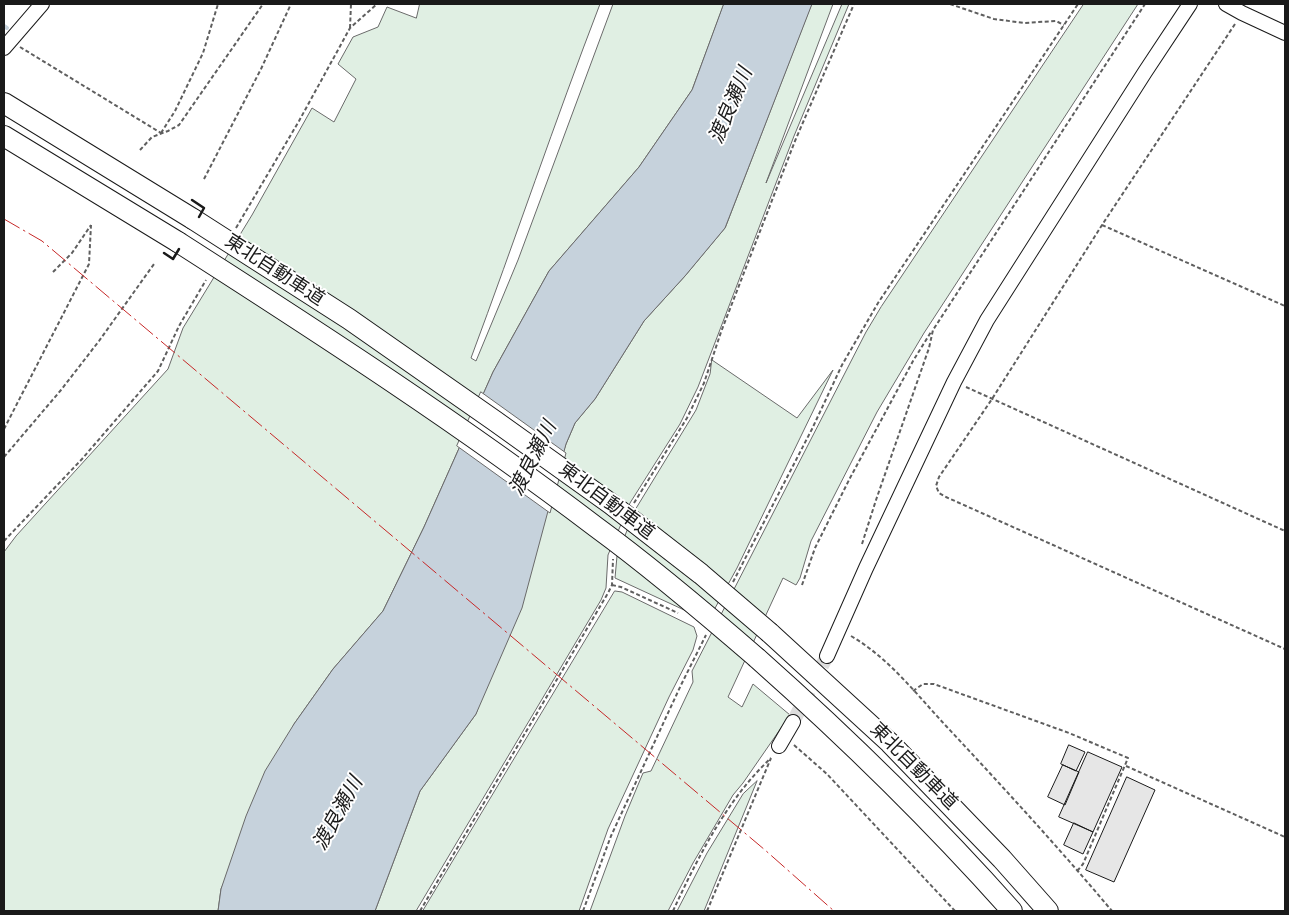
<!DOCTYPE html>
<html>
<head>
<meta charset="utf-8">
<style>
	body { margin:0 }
	#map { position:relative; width:1289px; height:915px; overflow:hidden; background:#fff; font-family:Jost,sans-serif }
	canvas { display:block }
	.frame { position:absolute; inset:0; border:5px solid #1a1a1a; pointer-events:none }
</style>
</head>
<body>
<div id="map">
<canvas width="1289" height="915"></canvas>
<div class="frame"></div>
</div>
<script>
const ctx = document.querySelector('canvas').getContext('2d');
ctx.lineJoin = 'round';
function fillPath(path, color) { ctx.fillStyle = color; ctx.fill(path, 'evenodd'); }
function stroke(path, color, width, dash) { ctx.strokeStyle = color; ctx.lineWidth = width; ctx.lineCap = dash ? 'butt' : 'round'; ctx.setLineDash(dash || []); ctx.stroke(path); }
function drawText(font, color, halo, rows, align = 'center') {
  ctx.font = font + ' Jost,"Noto Sans JP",sans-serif'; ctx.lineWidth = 4; ctx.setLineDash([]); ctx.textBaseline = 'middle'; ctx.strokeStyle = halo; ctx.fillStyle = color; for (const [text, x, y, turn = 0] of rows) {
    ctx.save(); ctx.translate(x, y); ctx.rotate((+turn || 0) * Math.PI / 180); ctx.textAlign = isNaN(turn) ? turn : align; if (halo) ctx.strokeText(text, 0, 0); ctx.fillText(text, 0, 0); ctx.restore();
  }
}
const green = new Path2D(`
	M 420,4 L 600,4 C 555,121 515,240 471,358 L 476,361 L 518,260 L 613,4 L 724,4 L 692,90 L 639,167 L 549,271 L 493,372 L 424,527 L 383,611 L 333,669 L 294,724 L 221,889 L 218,911 L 4,911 L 4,552 L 16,536 L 168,369 L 183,328 L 252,215 L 312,108 L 334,122 L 356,79 L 338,64 L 353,37 L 378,27 L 387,7 L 416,18 Z
	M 812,4 L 833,4 L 766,183 L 842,4 L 849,4 L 794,136 L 698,387 L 680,424 L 630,503 L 608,555 L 606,588 L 601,600 L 416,911 L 375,911 L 420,791 L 476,714 L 566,444 L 575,423 L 595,399 L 644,321 L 685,276 L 725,228 Z
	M 1084,4 L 1138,4 L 924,333 L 877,412 L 811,541 L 800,578 L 796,585 L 783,578 L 728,697 L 742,707 L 753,684 L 790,715 L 743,783 L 733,795 L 693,863 L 668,911 L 590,911 L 625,816 L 643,773 L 651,771 L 693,682 L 692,671 L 866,332 L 881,307 Z
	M 712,360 L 797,418 L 833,370 L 737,568 L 708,621 L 615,578 L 617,556 L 635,510 L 696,410 L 710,374 Z
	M 615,591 L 622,592 L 694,627 L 697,636 L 693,650 L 669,697 L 608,829 L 579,911 L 423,911 Z
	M 757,781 L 704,911 L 677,911 L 707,853 L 743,794 Z`);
fillPath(green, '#e0efe3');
stroke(green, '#6a6a6a', 1);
const water = new Path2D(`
	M 724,4 L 812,4 L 725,228 L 685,276 L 644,321 L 595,399 L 575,423 L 566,444 L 522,608 L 476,714 L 420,791 L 375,911 L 218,911 L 221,889 L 246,816 L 265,771 L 294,724 L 333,669 L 383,611 L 424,527 L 493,372 L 549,271 L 639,167 L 692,90 Z`);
fillPath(water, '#c6d2dc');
stroke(water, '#6a6a6a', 1);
const pier = new Path2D(`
	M 481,392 L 566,453 L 550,513 L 457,446 Z`);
fillPath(pier, '#fff');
stroke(pier, '#6a6a6a', 1);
stroke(new Path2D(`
	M 4,26 L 7,28`), '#c6d2dc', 4);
const building = new Path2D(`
	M 1069,745 L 1085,752 L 1076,771 L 1061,764 Z
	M 1088,752 L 1122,767 L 1093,832 L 1059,817 Z
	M 1063,765 L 1079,772 L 1065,805 L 1048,797 Z
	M 1127,777 L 1155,790 L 1114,882 L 1086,870 Z
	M 1074,823 L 1093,832 L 1083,854 L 1064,845 Z`);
fillPath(building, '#e6e6e6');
stroke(building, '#1a1a1a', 1);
stroke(new Path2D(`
	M 793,722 L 827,656`), '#ddd', 14, [14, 7]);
const minor = new Path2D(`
	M 1226,4 L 1242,13 L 1285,33
	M 4,48 L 42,4
	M 827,656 L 866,568 L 954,382 L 987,320 L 1145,72 L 1190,4
	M 779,746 L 793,722`);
const highway = new Path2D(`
	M 4,103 L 193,219
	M 4,136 L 178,242
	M 770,633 L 890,743 L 1002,859 L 1048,911
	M 757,658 C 847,738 932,821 1012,911`);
stroke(minor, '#1a1a1a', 16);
stroke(highway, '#1a1a1a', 22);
stroke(new Path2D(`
	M 950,4 L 994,19 L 1024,23 L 1056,21 L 1064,25
	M 1235,24 L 1102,225 L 992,399 L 939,477 L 936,486 L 939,493 L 946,497 L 1285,649
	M 350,28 L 351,4
	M 20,47 L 161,133
	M 161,133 L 175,111 L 203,53 L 218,4
	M 140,150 L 152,137 L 168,131 L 179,125 L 263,4
	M 204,179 L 261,69 L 291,4
	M 1102,225 L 1285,306
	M 236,228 L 299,121 L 350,28 L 377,4
	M 53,272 L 72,253 L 91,225
	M 966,387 L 1285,531
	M 4,429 L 89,264 L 91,225
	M 4,457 L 61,390 L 99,341 L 154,264
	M 634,503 L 687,418 L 704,383 L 721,332 L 795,141 L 854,4
	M 4,541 L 82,459 L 158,371 L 179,326 L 206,280
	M 862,544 L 876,500 L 929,348 L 933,330 L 1145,4
	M 733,582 L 812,429 L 842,365 L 878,303 L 1078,4
	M 612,585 L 621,587 L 678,613
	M 802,585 L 815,548 L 850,478 L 913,361 L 931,332
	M 851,636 C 889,658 917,695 947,727 C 1003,787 1059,848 1112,911
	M 913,691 L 923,684 L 934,684 L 1069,733 L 1128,758 L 1083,864 L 1078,870
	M 794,745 L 827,774 L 955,911
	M 1126,766 L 1285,837
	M 420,911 L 608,593 L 612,585 L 613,559
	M 583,911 L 611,836 L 681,685 L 706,635
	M 673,911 C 698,857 727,799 771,758
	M 707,911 L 771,758`), '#5f5f5f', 2, [4, 2.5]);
stroke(minor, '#fff', 14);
stroke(highway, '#fff', 20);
const highwayBridge = new Path2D(`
	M 193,219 L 349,319 L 495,421 L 611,504 L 701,574 L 770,633
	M 178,242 C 320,333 462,425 596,527 C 652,568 705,613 757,658`);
stroke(highwayBridge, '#1a1a1a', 22, []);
stroke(highwayBridge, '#fff', 20);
stroke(new Path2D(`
	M 192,200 L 204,208 L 199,217
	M 164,253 L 173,259 L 179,249`), '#1a1a1a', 2.5);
stroke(new Path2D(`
	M 4,219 L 42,241 L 765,850 L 834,911`), '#c62828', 1, [18, 4, 2.5, 4]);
drawText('19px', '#1a1a1a', '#fff', [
	["東北自動車道",274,271,33],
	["東北自動車道",606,502,37],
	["東北自動車道",913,767,45]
]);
drawText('italic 20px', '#1a1a1a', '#fff', [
	["渡良瀬川",732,106,-67],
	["渡良瀬川",534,459,-63],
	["渡良瀬川",339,814,-61]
]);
</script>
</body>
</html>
